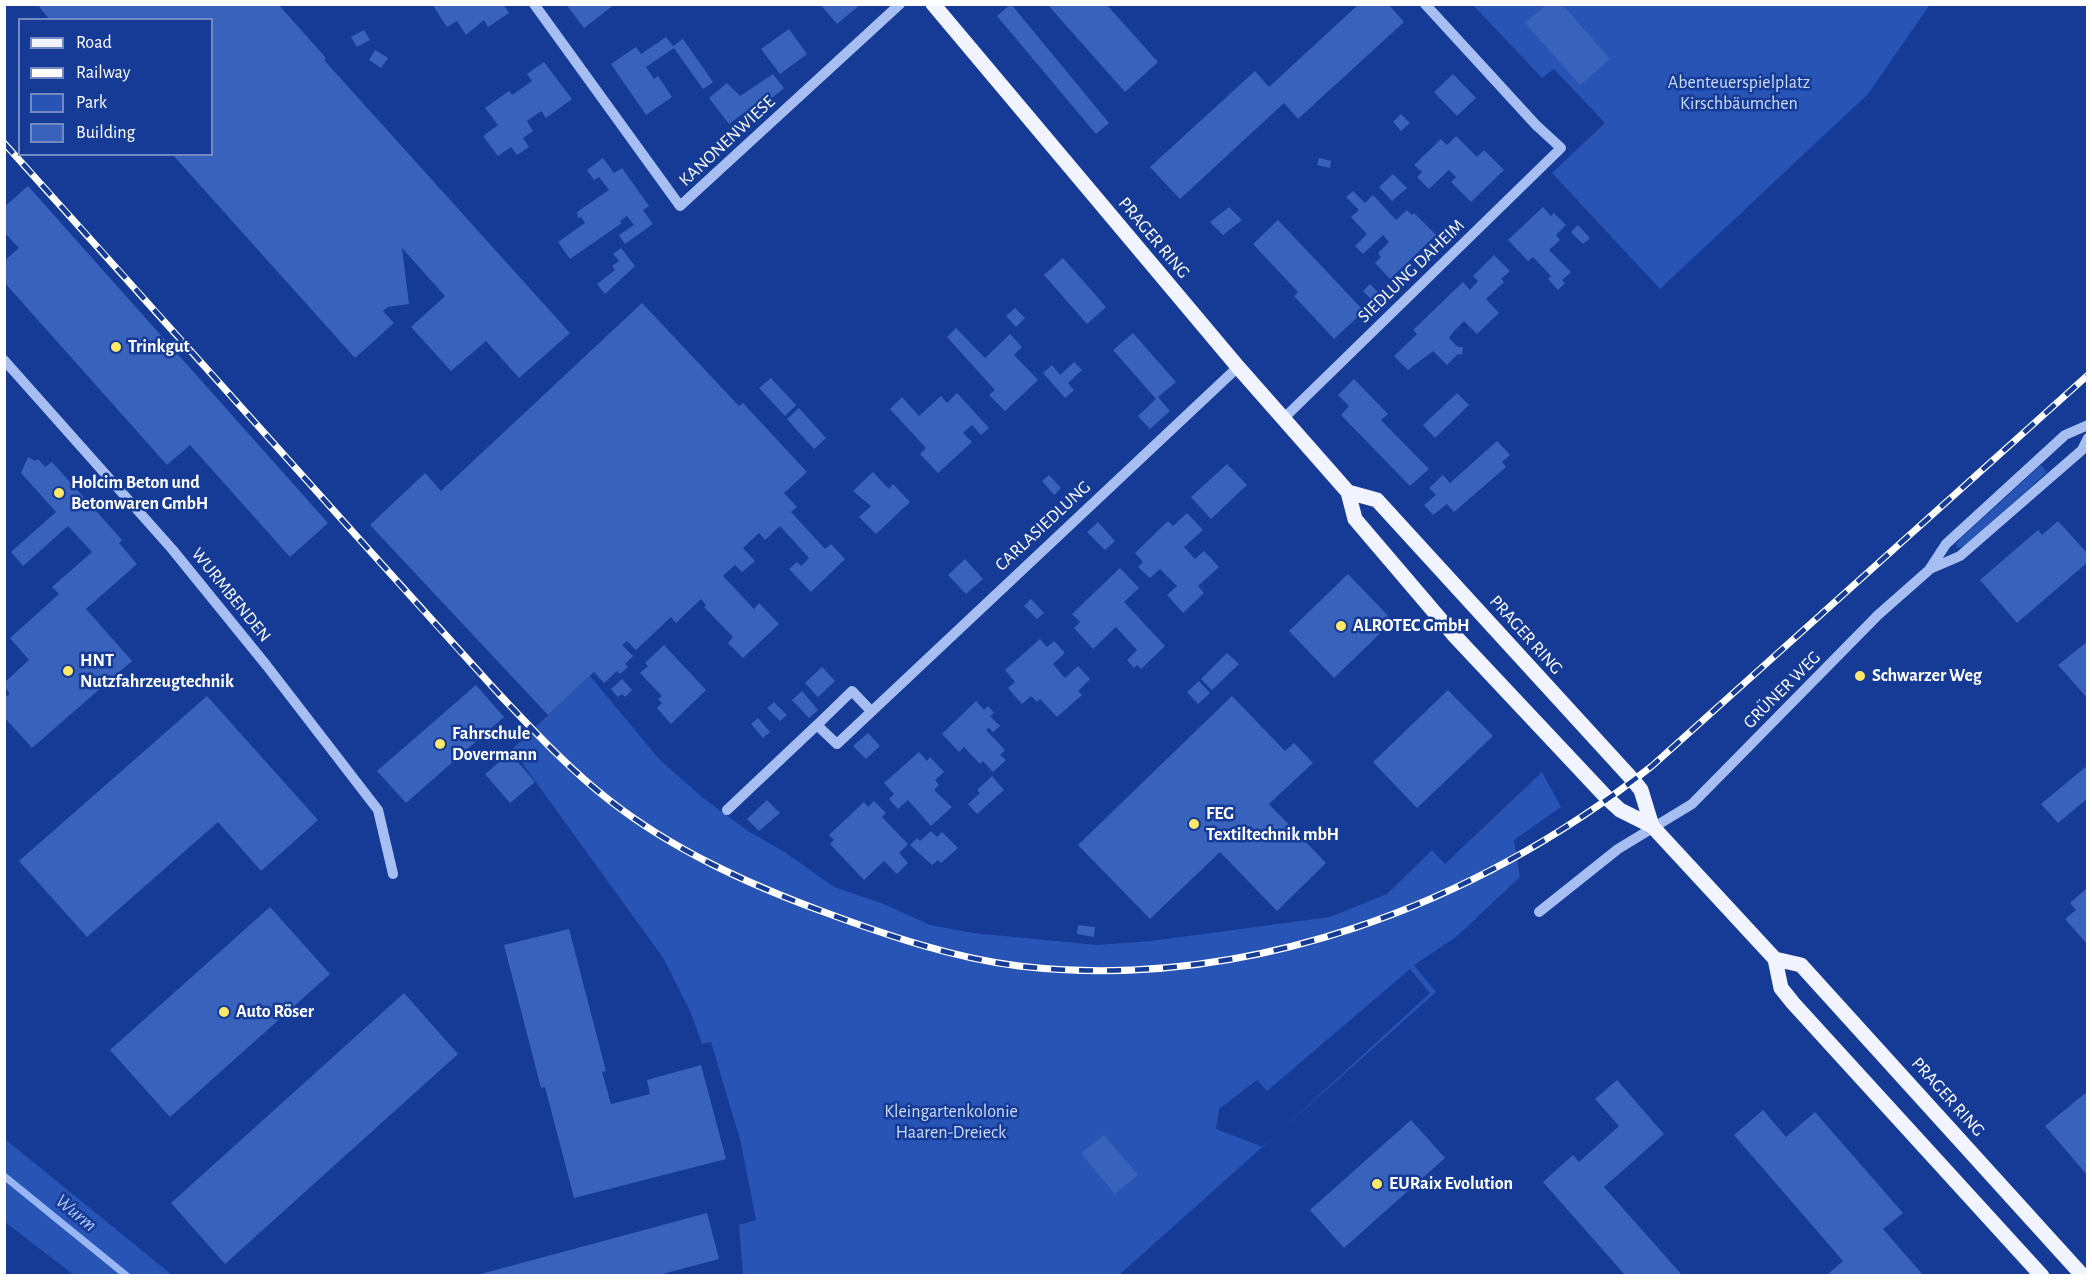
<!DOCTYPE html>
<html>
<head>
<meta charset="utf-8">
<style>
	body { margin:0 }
	#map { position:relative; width:2092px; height:1280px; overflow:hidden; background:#153b96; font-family:"Alegreya Sans",sans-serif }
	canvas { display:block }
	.frame { position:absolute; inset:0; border:6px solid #fff; pointer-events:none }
	.legend { position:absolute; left:18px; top:18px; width:195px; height:138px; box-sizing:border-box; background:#153b96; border:2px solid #7389c0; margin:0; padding:8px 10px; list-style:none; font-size:18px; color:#fff }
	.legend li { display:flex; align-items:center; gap:12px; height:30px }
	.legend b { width:30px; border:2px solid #7389c0 }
</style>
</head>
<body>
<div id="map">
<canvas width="2092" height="1280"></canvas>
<div class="frame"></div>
<ul class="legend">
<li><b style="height:8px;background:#f1f4ff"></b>Road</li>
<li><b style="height:8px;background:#fff"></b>Railway</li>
<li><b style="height:16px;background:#2854b5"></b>Park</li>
<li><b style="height:16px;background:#3962bc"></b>Building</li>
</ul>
</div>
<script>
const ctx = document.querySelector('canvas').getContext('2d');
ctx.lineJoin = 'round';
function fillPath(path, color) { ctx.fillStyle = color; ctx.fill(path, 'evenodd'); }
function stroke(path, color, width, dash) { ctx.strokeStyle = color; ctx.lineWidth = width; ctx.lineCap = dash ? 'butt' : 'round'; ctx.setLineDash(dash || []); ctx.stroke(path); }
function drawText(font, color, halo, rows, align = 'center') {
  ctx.font = font + ' "Alegreya Sans",sans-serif'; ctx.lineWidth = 5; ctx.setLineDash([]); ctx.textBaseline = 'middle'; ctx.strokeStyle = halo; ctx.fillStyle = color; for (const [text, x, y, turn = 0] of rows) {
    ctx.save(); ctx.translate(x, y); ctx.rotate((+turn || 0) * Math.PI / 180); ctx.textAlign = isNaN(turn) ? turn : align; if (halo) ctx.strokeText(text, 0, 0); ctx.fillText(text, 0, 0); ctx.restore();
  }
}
fillPath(new Path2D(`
	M 1473,5 L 1928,4 L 1929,6 L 1868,94 L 1660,289 L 1552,173 L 1605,123 L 1554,69 L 1542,78 Z
	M 2041,465 L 2047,472 L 1965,546 L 1958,548 L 1956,544 L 1959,540 Z
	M 590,676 L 659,759 L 703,798 L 748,831 L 786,853 L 834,887 L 884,904 L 930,925 L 973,933 L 1097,945 L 1151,941 L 1330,917 L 1387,894 L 1432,850 L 1445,864 L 1542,772 L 1561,807 L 1514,840 L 1520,877 L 1456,937 L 1414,965 L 1436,992 L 1119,1275 L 743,1275 L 739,1225 L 756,1220 L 741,1143 L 711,1042 L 702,1044 L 691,1013 L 664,959 L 512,749 ZM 1410,969 L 1430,993 L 1263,1147 L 1216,1129 L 1219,1109 L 1257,1080 L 1267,1091 Z
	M 4,1140 L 5,1139 L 172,1275 L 74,1275 L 5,1222 Z`), '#2854b5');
stroke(new Path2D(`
	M 4,1176 L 127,1276`), '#99b6f4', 7);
fillPath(new Path2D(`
	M 37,4 L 278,4 L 326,58 L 324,60 L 570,333 L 519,378 L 486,341 L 451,371 L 411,327 L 445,296 L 402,248 L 409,304 L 388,307 L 383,311 L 394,323 L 355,358 L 172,154 L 212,154 L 212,20 L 50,20 Z
	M 435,4 L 503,4 L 509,13 L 488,27 L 484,20 L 466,35 L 457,21 L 447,27 L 434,7 Z
	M 566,4 L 615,4 L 584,28 Z
	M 820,4 L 861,4 L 837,24 Z
	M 1011,4 L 1109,123 L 1096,134 L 997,16 Z
	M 1047,4 L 1106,4 L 1158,62 L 1125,92 Z
	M 1359,4 L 1388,4 L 1404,22 L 1298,119 L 1284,103 L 1180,199 L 1150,167 L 1255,71 L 1269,87 Z
	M 1547,4 L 1562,4 L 1610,59 L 1580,85 L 1525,23 Z
	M 789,29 L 807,54 L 780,74 L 761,49 Z
	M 364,30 L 370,40 L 357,47 L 351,37 Z
	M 666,37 L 673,46 L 683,39 L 713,82 L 703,89 L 674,48 L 646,67 L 654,79 L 658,76 L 672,97 L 646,115 L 611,64 L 636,47 L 641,54 Z
	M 375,50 L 388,58 L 381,68 L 369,60 Z
	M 544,62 L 572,99 L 546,118 L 541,111 L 527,121 L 533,131 L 523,138 L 529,147 L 517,155 L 511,147 L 498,156 L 483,136 L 498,125 L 485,108 L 509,91 L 512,95 L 532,81 L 527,74 Z
	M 773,74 L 784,88 L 768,101 L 765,97 L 729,124 L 709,98 L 727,83 L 740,96 Z
	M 1453,74 L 1476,98 L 1457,116 L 1434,92 Z
	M 1401,114 L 1410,123 L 1401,131 L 1393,122 Z
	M 1456,136 L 1477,157 L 1484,150 L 1504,170 L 1471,202 L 1451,182 L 1456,177 L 1449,170 L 1429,189 L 1417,177 L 1422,172 L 1414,165 L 1441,139 L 1447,145 Z
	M 603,158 L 614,173 L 622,168 L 649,206 L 643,210 L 653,224 L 625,244 L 619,235 L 634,225 L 627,216 L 620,221 L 622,223 L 570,259 L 558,242 L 585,223 L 581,217 L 578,218 L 577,212 L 609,190 L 599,177 L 594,180 L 587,170 Z
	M 1319,158 L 1331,161 L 1330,168 L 1317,165 Z
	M 1393,174 L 1407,188 L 1392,201 L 1379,187 Z
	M 28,186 L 328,523 L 290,557 L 190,445 L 167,465 L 4,282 L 4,261 L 19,248 L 4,232 L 4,207 Z
	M 1353,191 L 1365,203 L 1373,195 L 1396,220 L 1407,210 L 1412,215 L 1414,213 L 1436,235 L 1390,279 L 1375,263 L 1381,257 L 1378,253 L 1389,242 L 1383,235 L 1363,254 L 1355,246 L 1367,234 L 1351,217 L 1359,210 L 1346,197 Z
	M 1229,207 L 1242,220 L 1223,235 L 1210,222 Z
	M 1543,207 L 1551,216 L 1554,213 L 1566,225 L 1556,235 L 1560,240 L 1549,250 L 1571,272 L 1562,280 L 1565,283 L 1558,290 L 1548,279 L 1551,276 L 1533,257 L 1528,261 L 1508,240 Z
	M 1278,220 L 1364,311 L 1334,339 L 1294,296 L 1298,292 L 1253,244 Z
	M 1578,225 L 1590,238 L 1583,244 L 1571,232 Z
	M 621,248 L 635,266 L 605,294 L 597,284 L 615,270 L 612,266 L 619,261 L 613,254 Z
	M 1494,255 L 1510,271 L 1501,279 L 1504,282 L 1486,299 L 1499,313 L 1477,334 L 1464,321 L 1454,331 L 1449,338 L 1458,347 L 1463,347 L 1462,355 L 1458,354 L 1447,365 L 1433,351 L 1408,370 L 1394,356 L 1417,334 L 1413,330 L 1463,282 L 1470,290 L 1478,281 L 1473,276 Z
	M 1063,258 L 1106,307 L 1087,324 L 1044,275 Z
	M 1370,284 L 1385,299 L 1378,306 L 1363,291 Z
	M 642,303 L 739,406 L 743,403 L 807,472 L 784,493 L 797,507 L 791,512 L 825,549 L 831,544 L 845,559 L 811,592 L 789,569 L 797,562 L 801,566 L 809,558 L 780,526 L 765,540 L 759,533 L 743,548 L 755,561 L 742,572 L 735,565 L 723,576 L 754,609 L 759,603 L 779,624 L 743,658 L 728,643 L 733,637 L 704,607 L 706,605 L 701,599 L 676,623 L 671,617 L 636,650 L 627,641 L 622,645 L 633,656 L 625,664 L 628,667 L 620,674 L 617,671 L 604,683 L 594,672 L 548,715 L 370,525 L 425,473 L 441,491 Z
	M 1015,308 L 1025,318 L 1016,327 L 1006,316 Z
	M 956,328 L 985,358 L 1010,334 L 1022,347 L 1014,355 L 1038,380 L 1005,411 L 989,395 L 995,390 L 947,337 Z
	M 1133,333 L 1176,382 L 1158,397 L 1170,411 L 1150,429 L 1138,416 L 1156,399 L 1113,350 Z
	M 1074,362 L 1082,370 L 1068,383 L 1074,390 L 1065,398 L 1043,373 L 1052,365 L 1060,375 Z
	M 771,378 L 796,405 L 785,416 L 759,388 Z
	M 1354,379 L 1388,414 L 1381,420 L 1429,469 L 1410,486 L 1341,415 L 1349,406 L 1338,395 Z
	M 957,393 L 989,428 L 981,435 L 972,425 L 963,433 L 972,442 L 938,473 L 920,454 L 926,448 L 890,409 L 902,397 L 919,416 L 941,396 L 947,403 Z
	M 1457,393 L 1469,405 L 1435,438 L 1423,425 Z
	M 799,408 L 826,438 L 814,449 L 787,419 Z
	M 1497,441 L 1510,455 L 1502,462 L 1506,467 L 1454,512 L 1447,504 L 1433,515 L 1424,505 L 1436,495 L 1429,488 L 1443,475 L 1450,483 Z
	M 28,457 L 35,461 L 38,459 L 45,467 L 52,462 L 122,540 L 119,543 L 137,564 L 86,609 L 132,661 L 32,748 L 4,717 L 4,698 L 10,694 L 5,687 L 5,682 L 29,660 L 10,638 L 59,594 L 52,587 L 92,552 L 68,526 L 23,566 L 11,552 L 56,512 L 21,473 Z
	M 1227,464 L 1247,485 L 1211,519 L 1191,497 Z
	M 873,472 L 889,489 L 893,484 L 910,502 L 876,534 L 859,517 L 871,506 L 853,491 Z
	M 1049,475 L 1061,488 L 1054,495 L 1042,481 Z
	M 1187,513 L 1203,530 L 1184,547 L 1195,559 L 1204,551 L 1219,567 L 1198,586 L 1204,593 L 1183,613 L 1167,595 L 1177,586 L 1160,569 L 1150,578 L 1138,567 L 1143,562 L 1135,553 L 1168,521 L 1173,526 Z
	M 2058,521 L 2088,554 L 2088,562 L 2017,623 L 1980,580 L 2038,530 L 2042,535 Z
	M 1098,522 L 1115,541 L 1105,550 L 1087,532 Z
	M 965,559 L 983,579 L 966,594 L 948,575 Z
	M 1120,568 L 1139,588 L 1124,602 L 1165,646 L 1141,669 L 1137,665 L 1134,668 L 1127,660 L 1137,650 L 1116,627 L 1093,649 L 1074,628 L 1080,622 L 1072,614 Z
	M 1348,574 L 1393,621 L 1334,678 L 1289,631 Z
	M 1031,599 L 1044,613 L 1037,619 L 1024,606 Z
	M 1040,639 L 1047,647 L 1054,641 L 1065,653 L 1053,664 L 1065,678 L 1078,666 L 1090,679 L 1078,691 L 1082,695 L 1057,717 L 1040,699 L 1037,702 L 1031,696 L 1022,704 L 1008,688 L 1015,682 L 1005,670 Z
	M 2088,641 L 2088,699 L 2058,665 Z
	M 664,645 L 706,690 L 671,724 L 657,708 L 662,703 L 658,699 L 662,696 L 640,673 L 648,666 L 645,663 Z
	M 1227,653 L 1239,664 L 1212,690 L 1201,679 Z
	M 822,667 L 835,681 L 818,697 L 805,683 Z
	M 622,679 L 632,690 L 625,697 L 622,694 L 618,697 L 611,689 Z
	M 1199,681 L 1210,693 L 1198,704 L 1187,692 Z
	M 476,685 L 504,717 L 406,803 L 377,771 Z
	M 1448,690 L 1493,736 L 1417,808 L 1373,762 Z
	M 802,691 L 818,710 L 809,718 L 792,700 Z
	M 207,696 L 318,820 L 261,871 L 218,822 L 87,937 L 19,861 Z
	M 1232,696 L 1285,751 L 1294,743 L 1313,763 L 1269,804 L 1326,863 L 1277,911 L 1220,852 L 1150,919 L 1078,845 Z
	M 976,701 L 984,710 L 988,706 L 994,713 L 990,716 L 1000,726 L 993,732 L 989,728 L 986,730 L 1005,750 L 1000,755 L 1006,760 L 993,772 L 983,761 L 980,764 L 964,747 L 959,752 L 942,734 Z
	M 774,702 L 787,715 L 780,721 L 767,708 Z
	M 758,718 L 770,732 L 763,738 L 751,724 Z
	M 868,733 L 880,746 L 866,759 L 853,746 Z
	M 919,752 L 927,761 L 930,757 L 944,772 L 935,780 L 939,785 L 934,790 L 952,807 L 931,826 L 908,800 L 898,809 L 889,799 L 894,794 L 884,783 Z
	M 510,753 L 535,782 L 510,803 L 485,774 Z
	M 2088,765 L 2088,798 L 2058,823 L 2041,804 Z
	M 992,776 L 1004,790 L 977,814 L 968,804 L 980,793 L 977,790 Z
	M 767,800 L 780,813 L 759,831 L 747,819 Z
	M 874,801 L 886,813 L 882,817 L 908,844 L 899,853 L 908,863 L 897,874 L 884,861 L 864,880 L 830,844 L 834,840 L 829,835 L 864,802 L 868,807 Z
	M 931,831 L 937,837 L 942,832 L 958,848 L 941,863 L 938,860 L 932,865 L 910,845 L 917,838 L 920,841 Z
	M 2088,887 L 2088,945 L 2065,919 L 2076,910 L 2070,903 Z
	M 270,907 L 330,974 L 170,1117 L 110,1050 Z
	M 1078,925 L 1095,927 L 1094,937 L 1077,934 Z
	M 569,929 L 606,1071 L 602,1072 L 611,1104 L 650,1094 L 647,1080 L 701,1065 L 726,1159 L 574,1198 L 545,1087 L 541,1088 L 504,945 Z
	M 404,993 L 458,1054 L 225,1264 L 171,1203 Z
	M 1617,1080 L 1664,1134 L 1604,1187 L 1682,1275 L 1625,1275 L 1543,1182 L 1573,1155 L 1579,1162 L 1619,1126 L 1595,1099 Z
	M 2088,1091 L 2088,1176 L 2045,1126 Z
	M 1763,1110 L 1786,1137 L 1815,1112 L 1903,1213 L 1883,1229 L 1923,1275 L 1827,1275 L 1843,1261 L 1734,1135 Z
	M 1411,1120 L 1445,1158 L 1344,1248 L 1310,1210 Z
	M 1104,1135 L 1138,1175 L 1115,1194 L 1081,1153 Z
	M 707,1213 L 719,1259 L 659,1275 L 477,1275 Z`), '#3962bc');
stroke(new Path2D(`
	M 534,4 L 680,206 L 900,4
	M 4,360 L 172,549 L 267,666 L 378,810 L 393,874
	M 1284,418 L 1561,148 L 1536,125 L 1425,4
	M 1930,569 L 1960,556 L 2082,450 L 2088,438
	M 817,725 L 852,691 L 871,711
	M 727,810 L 817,725 L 837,744 L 1238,367
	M 1539,912 L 1618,849 L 1692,804 L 1878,615 L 1929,570 L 1946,544 L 2065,435 L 2088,425`), '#a6bef2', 10);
stroke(new Path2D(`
	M 933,4 L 1238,367 L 1348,492 L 1355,519 L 1453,634 L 1608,799 L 1620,810 L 1652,826 L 1775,959 L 1781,988 L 1793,1003 L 2042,1276
	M 1348,492 L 1377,500 L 1633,780 L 1641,790 L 1652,826
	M 1775,959 L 1801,965 L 2083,1276`), '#f1f4ff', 15);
const rail = new Path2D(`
	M 4,143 C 127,279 248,415 370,551 C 413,599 456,647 499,694 C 534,731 569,769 609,800 C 673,850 748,884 824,912 C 886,935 953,958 1019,966 C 1247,992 1475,905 1652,766 L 2088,375`);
stroke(rail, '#fff', 7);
stroke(rail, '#153b96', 4.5, [14]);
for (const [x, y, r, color] of [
	[116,347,6,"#ffe867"],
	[59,493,6,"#ffe867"],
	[1341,626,6,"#ffe867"],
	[68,671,6,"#ffe867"],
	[1860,676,6,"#ffe867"],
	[440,744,6,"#ffe867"],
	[1194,824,6,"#ffe867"],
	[224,1012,6,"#ffe867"],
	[1377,1184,6,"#ffe867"]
]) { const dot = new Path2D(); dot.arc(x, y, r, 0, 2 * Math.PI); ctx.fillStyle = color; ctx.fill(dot); stroke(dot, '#153b96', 2); }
drawText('18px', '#cedcfc', '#153b96', [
	["Abenteuerspielplatz",1739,83],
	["Kirschbäumchen",1739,104],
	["Kleingartenkolonie",951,1112],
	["Haaren-Dreieck",951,1133]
]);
drawText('18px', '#fff', '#153b96', [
	["KANONENWIESE",727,141,-43],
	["PRAGER RING",1154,238,50],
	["SIEDLUNG DAHEIM",1411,271,-44],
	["CARLASIEDLUNG",1043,526,-43],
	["WURMBENDEN",231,595,51],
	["PRAGER RING",1526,635,48],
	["GRÜNER WEG",1782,690,-45],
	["PRAGER RING",1948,1097,48]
]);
drawText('bold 18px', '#fff', '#153b96', [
	["Trinkgut",128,347],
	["Holcim Beton und",71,483],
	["Betonwaren GmbH",71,504],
	["ALROTEC GmbH",1353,626],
	["HNT",80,661],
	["Nutzfahrzeugtechnik",80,682],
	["Schwarzer Weg",1872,676],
	["Fahrschule",452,734],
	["Dovermann",452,755],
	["FEG",1206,814],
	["Textiltechnik mbH",1206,835],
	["Auto Röser",236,1012],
	["EURaix Evolution",1389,1184]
], 'left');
drawText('italic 20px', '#b3c9f8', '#153b96', [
	["Wurm",76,1213,39]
]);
</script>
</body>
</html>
